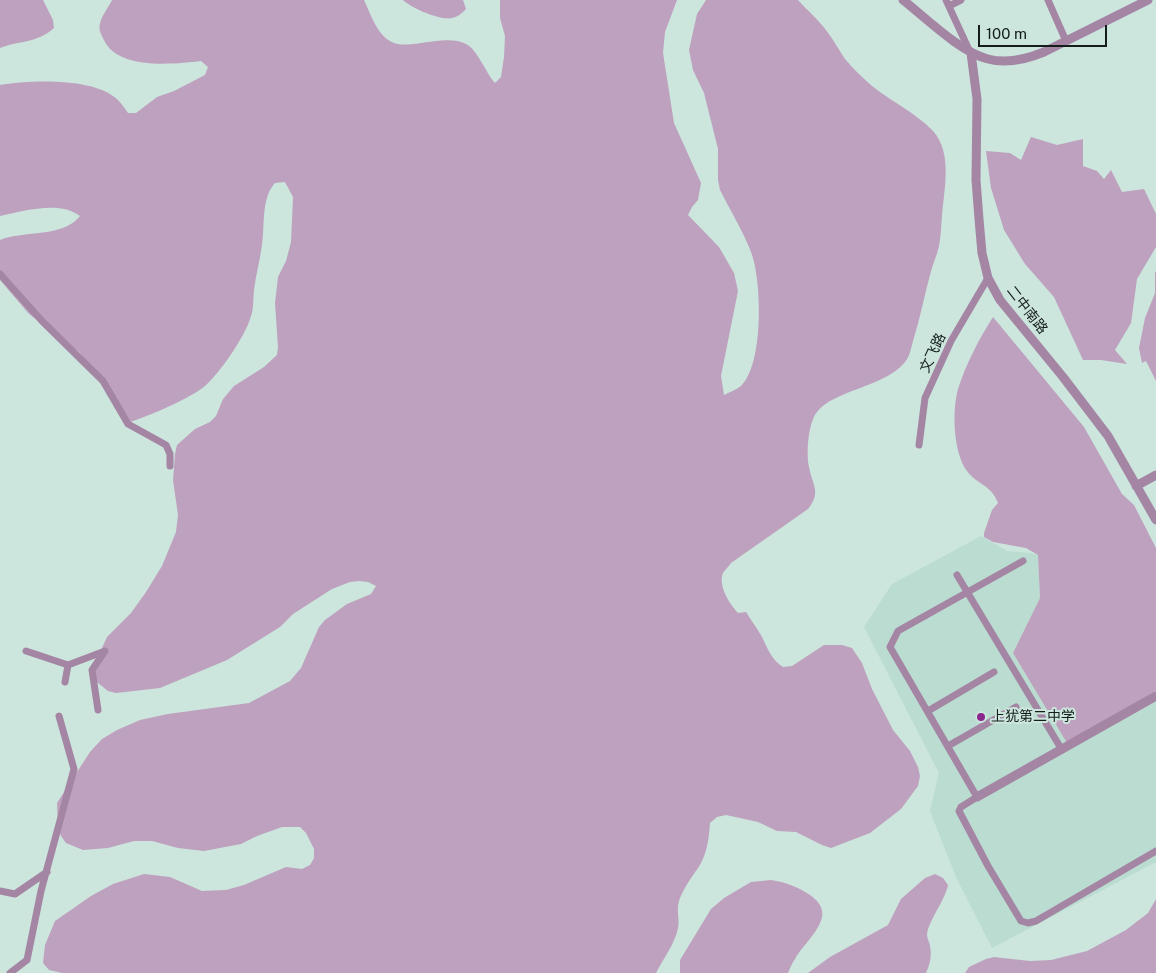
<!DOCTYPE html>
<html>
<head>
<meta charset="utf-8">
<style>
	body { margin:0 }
	#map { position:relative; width:1156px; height:973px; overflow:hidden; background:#cce5dd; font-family:"Public Sans",sans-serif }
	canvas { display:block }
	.scale { position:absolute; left:978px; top:25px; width:129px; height:22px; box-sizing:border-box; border:2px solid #141d1a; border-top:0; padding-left:6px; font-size:15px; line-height:18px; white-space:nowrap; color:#141d1a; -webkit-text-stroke:4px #cce5dd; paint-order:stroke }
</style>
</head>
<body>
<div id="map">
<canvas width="1156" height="973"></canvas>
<div class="scale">100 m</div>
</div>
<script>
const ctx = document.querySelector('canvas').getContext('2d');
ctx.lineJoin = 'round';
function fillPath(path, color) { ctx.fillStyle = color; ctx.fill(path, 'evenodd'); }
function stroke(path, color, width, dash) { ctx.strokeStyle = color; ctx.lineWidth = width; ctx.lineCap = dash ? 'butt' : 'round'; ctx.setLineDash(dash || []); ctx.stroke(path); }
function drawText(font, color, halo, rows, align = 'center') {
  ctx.font = font + ' "Public Sans","Noto Sans SC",sans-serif'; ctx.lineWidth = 4; ctx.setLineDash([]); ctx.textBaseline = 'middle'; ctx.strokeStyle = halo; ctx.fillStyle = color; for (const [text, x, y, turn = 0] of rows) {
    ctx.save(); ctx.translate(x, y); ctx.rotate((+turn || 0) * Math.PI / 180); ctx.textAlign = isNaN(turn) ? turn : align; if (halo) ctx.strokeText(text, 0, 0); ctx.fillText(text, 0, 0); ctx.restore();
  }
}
fillPath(new Path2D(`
	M 981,536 L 1007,551 L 1031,553 L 1038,555 L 1040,598 L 1013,653 L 1067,743 L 1156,691 L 1156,862 L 992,948 L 956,877 L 930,811 L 939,773 L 864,627 L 892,584 Z`), '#badcd1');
fillPath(new Path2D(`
	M 0,0 L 43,0 L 53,20 L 54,28 C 36,44 20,40 0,48 Z
	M 112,0 L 364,0 C 371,15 379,41 398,44 C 409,46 424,42 436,41 C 445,40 457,39 466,44 C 477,49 486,73 495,83 L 501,77 L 504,57 L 505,36 L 500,18 L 500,0 L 677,0 L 665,32 L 663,53 L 674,123 L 701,183 L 698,200 L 692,207 L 688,215 L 719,247 L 734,273 L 738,291 L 721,376 L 724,395 C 729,392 736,390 741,386 C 764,364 762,280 751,252 C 743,231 730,210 720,190 L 718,180 L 718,149 L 704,93 L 693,70 L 689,50 L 697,14 L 706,0 L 798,0 C 809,12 822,23 831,37 C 836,44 840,52 845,59 C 853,69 863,78 872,86 C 892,102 916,113 933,131 C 953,153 944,190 942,216 C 941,225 941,236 939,246 C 937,256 932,265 930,275 C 924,297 920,319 913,341 C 911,348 910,356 905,362 C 885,387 834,390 817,412 C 808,423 806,454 809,467 C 812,485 822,492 808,509 L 731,563 C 729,566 725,570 723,573 C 718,586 729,603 738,613 L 746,612 C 751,620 757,628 762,637 C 768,649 771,659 783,667 L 792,666 L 824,645 L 842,645 L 852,648 L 862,663 L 872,689 L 893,730 L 910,751 L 918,767 L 920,776 L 918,786 L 901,809 L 870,833 L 831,848 L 822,845 L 796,832 L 777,831 L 758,822 L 726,815 L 717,817 L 710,823 C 709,838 707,855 698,868 C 691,878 683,889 679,901 C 676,910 680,919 678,928 C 675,944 663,959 656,973 L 62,973 L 49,970 L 43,963 L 45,945 L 55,921 L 91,896 L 113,884 L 144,874 L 170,877 L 202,891 L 226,890 L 244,885 L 286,867 L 302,869 L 310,865 L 314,858 L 314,849 L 306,833 L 300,827 L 282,827 L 257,836 L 241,844 L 204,851 L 178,848 L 152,841 L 134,841 L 108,848 L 83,850 L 66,843 L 61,836 L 58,828 L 57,803 L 90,752 L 102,739 L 117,730 L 140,720 L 168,714 L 249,703 L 290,681 L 301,668 L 319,627 L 325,620 L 347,604 L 371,594 L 376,586 L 368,582 L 359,581 L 350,582 L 332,589 L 293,614 L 280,627 L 227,660 L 160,688 L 116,693 L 108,691 L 93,679 L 92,670 L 107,637 L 131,613 L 146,592 L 162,566 L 176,532 L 178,515 L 173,480 L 175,454 L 177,445 L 195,429 L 210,422 L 216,416 L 223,399 L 234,386 L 264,367 L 277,355 L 278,347 L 275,303 L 278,277 L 286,261 L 291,242 L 293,197 L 285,182 L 275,183 C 261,198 265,225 262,245 C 260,260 256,274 254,290 C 253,298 254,308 251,316 C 246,335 220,373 205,386 C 191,398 149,416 130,422 L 79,352 L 29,314 L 0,280 L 0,240 C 24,230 63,238 80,216 C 60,200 23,211 0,216 L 0,85 C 30,80 95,77 118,100 C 122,104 125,109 128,113 L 136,113 L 157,97 L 174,91 L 205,75 L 208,67 L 201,61 C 175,64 120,70 105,42 C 102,36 98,30 100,24 C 101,16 109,7 112,0 Z
	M 403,0 L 463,0 L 466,9 C 462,13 458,17 452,18 C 441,21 411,8 403,0 Z
	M 1031,137 L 1057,145 L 1083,139 L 1083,166 L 1097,171 L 1104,179 L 1111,170 L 1122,192 L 1144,189 L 1156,214 L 1156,247 L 1137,279 L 1131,323 L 1115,350 L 1127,364 L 1101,360 L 1083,360 L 1054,297 L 1025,264 L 1004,230 L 991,188 L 986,151 L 1010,153 L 1021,160 Z
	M 1156,271 L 1156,381 L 1146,361 L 1142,363 L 1139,348 L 1145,318 L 1155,293 L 1155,273 Z
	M 993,317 L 1084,427 L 1122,494 L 1134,505 L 1156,548 L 1156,691 L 1067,743 L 1013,653 L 1040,598 L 1038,555 L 1026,548 L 993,542 L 984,537 L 984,533 L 992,510 L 998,503 C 991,484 977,485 967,471 C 953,452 952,411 958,389 C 966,364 979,339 993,317 Z
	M 935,874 L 943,878 L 948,885 C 945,901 928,921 927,935 C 927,939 930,943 930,946 C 932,956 930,964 926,973 L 808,973 L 830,957 L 888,925 L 901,899 L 925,878 Z
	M 771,880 C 785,882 798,887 810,895 C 817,900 824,907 822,917 C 819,932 802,946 795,959 C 792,963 790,968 788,973 L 680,973 L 680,960 L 711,909 L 724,898 L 751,882 Z
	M 1156,899 L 1156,973 L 965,973 L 969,967 L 986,959 L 994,957 L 1030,961 L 1051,960 L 1087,951 L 1126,930 L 1148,913 Z`), '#bea1be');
stroke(new Path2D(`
	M 946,0 L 970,52
	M 1048,0 L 1066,41
	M 949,6 L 961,0
	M 0,274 L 42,321 L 103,381 L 128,424 L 166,445 L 170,454 L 170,466
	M 919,445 L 925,398 L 951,341 L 988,278
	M 1023,561 L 898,631 L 890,647 L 977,797 L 961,807 L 959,811 L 988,866 L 1021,921 L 1028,923 L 1036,921 L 1156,851
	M 957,575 L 1062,750
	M 26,651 L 68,665 L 65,682
	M 68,665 L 105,651 L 92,670 L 98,710
	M 928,711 L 994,672
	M 948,746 L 1016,707
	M 0,891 L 15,894 L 47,872
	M 10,973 L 27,960 L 41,891 L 74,769 L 59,716`), '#a486a4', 7);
stroke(new Path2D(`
	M 903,0 C 926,18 960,52 988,59 C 1006,64 1027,59 1044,52 L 1148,0
	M 971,53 L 977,99 L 976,180 L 979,219 L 982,253 L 988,278 L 1000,300 L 1063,377 L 1108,436 L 1156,520
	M 1136,486 L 1156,475
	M 977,797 L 1156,696`), '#a486a4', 9);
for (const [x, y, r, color] of [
	[981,717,5,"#8a278f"]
]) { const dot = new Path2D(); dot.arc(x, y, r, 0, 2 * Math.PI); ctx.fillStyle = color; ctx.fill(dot); stroke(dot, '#cce5dd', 2); }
drawText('14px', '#141d1a', '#cce5dd', [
	["二中南路",1027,310,52],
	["文飞路",933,353,-65]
]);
drawText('14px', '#141d1a', '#cce5dd', [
	["上犹第二中学",991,717]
], 'left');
</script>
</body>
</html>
